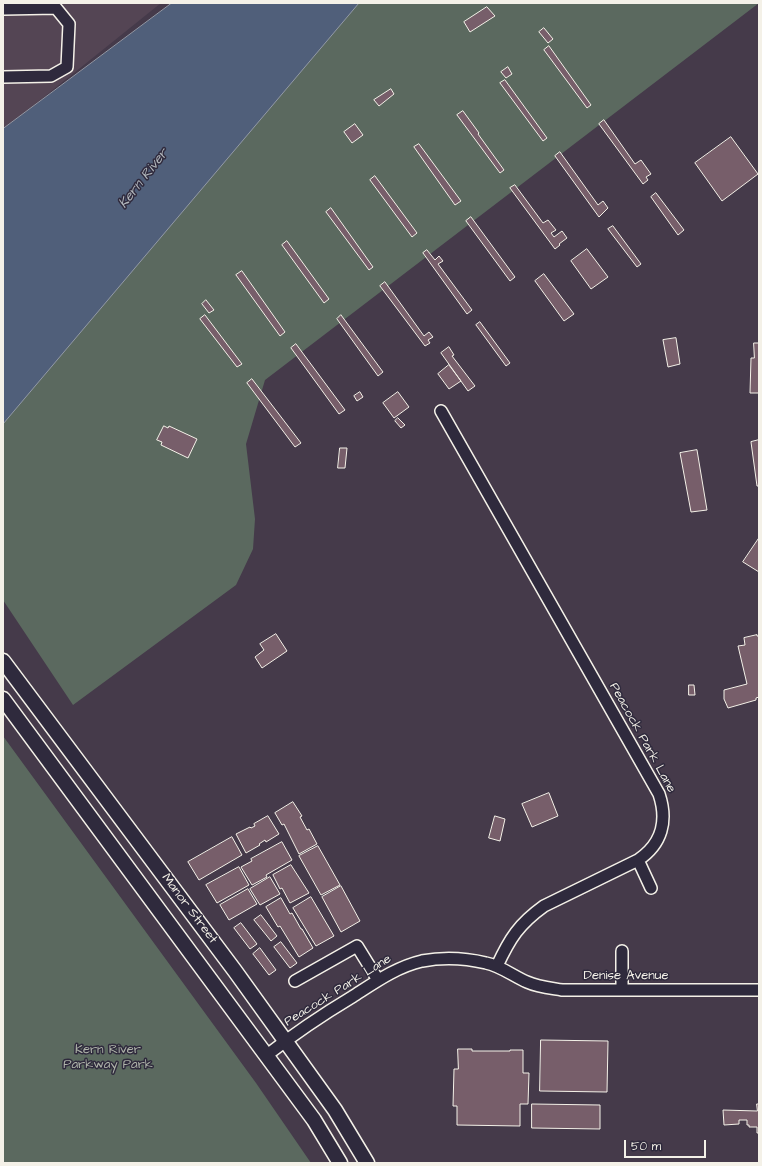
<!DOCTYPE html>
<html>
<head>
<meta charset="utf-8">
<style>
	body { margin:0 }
	#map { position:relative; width:762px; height:1166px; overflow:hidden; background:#453a4a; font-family:"Architects Daughter",sans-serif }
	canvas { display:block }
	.frame { position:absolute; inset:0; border:4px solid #f4f1e8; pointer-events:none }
	.scale { position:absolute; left:624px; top:1140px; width:82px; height:18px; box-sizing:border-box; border:2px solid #f4f1e8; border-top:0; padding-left:5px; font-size:12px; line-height:14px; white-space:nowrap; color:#f4f1e8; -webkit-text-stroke:3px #2f2a3d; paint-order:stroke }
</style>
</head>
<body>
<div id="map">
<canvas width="762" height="1166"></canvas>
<div class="frame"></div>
<div class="scale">50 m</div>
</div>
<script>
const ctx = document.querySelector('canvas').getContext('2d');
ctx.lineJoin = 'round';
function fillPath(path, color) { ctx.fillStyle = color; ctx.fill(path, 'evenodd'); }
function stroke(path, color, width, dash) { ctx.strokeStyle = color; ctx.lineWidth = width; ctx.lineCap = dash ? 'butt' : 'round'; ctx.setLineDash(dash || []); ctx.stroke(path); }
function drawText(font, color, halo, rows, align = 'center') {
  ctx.font = font + ' "Architects Daughter",sans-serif'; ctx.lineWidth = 3; ctx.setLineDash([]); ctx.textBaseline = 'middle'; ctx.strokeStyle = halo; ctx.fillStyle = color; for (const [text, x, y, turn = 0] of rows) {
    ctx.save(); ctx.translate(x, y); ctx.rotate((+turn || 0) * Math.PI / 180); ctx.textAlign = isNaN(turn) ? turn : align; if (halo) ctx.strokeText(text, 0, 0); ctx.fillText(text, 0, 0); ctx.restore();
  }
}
fillPath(new Path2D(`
	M 3,3 L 161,3 L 3,130 Z`), '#544554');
fillPath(new Path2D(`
	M 231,3 L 759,3 L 265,380 L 246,444 L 255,519 L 253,549 L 236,585 L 73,705 L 3,600 L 3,209 Z
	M 3,736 L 256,1083 L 311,1163 L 3,1163 Z`), '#5b695f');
const water = new Path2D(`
	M 172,3 L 359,3 L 3,424 L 3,129 Z`);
fillPath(water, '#505f7a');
stroke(water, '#9299a6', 1);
const building = new Path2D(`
	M 487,7 L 495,16 L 470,32 L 464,22 Z
	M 544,28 L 553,39 L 548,43 L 539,32 Z
	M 549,46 L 591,105 L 587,108 L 544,50 Z
	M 508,67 L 512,74 L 506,78 L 501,72 Z
	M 505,80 L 547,138 L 543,141 L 500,83 Z
	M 391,89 L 394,94 L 379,106 L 374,100 Z
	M 463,111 L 479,133 L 478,134 L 504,170 L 500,173 L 457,115 Z
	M 604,120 L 635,164 L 641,160 L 651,174 L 646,177 L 648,180 L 643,184 L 599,124 Z
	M 355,124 L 363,135 L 352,143 L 344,132 Z
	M 731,137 L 758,174 L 722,201 L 695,163 Z
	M 419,144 L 461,201 L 455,205 L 414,147 Z
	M 560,152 L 598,205 L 603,201 L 608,208 L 599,217 L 555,156 Z
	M 375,176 L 417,233 L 412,237 L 370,180 Z
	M 515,185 L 543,223 L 548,220 L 556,230 L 551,233 L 554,237 L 562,231 L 567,238 L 559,244 L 560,245 L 555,249 L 510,188 Z
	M 656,193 L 684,230 L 678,235 L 651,197 Z
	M 331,208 L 373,267 L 369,270 L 326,212 Z
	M 471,217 L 515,277 L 510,281 L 466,221 Z
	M 613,226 L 641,264 L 637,267 L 608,229 Z
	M 287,241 L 329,299 L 324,303 L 282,245 Z
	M 587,249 L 608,277 L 591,289 L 571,261 Z
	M 427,250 L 435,260 L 439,256 L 443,261 L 438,264 L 472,310 L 467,314 L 423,253 Z
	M 242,271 L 285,332 L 280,336 L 236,275 Z
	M 544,274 L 574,314 L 564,321 L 535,281 Z
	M 385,282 L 424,336 L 429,332 L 433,337 L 428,340 L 430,343 L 425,346 L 380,286 Z
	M 206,300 L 214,310 L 209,313 L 202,304 Z
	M 205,315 L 242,364 L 237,367 L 200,319 Z
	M 341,315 L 383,372 L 378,376 L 337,319 Z
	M 480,322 L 510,363 L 506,366 L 476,325 Z
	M 676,338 L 680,364 L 668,367 L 663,340 Z
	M 754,343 L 759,343 L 759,393 L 750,393 L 751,358 L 754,358 Z
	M 296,344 L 345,410 L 339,414 L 291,348 Z
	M 449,347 L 454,355 L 452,356 L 475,386 L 468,391 L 441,353 Z
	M 449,365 L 461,381 L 449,389 L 438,374 Z
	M 252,379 L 301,443 L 295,447 L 247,383 Z
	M 360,392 L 363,397 L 357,401 L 354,396 Z
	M 398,392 L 409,407 L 394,418 L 383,403 Z
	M 398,418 L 405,425 L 401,428 L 395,421 Z
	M 164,426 L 168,428 L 169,426 L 197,439 L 188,458 L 161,445 L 162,442 L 157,440 Z
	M 759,440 L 759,486 L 757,486 L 751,442 Z
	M 340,448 L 347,448 L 345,468 L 338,468 Z
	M 697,450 L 707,510 L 691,512 L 680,453 Z
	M 759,538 L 759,572 L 743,562 Z
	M 276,634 L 287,651 L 262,668 L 255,657 L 264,650 L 260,644 Z
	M 757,635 L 757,636 L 759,636 L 759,697 L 756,698 L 756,700 L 728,708 L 724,699 L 724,690 L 747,684 L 738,646 L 745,645 L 744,638 Z
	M 689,685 L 694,685 L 695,695 L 689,695 Z
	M 549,793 L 558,816 L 532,827 L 522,804 Z
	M 293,802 L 302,816 L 300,817 L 307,830 L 309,829 L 317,844 L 299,854 L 284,824 L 282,825 L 275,813 Z
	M 268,816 L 279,834 L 266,842 L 265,840 L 259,844 L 260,845 L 246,853 L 236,834 L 250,827 L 251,828 L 255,826 L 254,824 Z
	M 495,816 L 505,819 L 500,841 L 489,838 Z
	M 232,837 L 242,855 L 199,880 L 188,862 Z
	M 282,842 L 292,860 L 266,875 L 267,877 L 252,885 L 241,867 L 252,861 L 251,859 Z
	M 318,846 L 340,885 L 321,895 L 299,856 Z
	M 291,865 L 309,893 L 290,903 L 282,888 L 280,889 L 273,875 Z
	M 239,867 L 249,885 L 217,903 L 206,885 Z
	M 270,877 L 280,894 L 260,905 L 250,889 Z
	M 341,886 L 360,921 L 341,932 L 322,897 Z
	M 248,889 L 257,904 L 229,920 L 220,905 Z
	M 311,897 L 334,936 L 316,946 L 293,908 Z
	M 281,898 L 290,914 L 292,913 L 301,929 L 302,929 L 313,948 L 299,957 L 280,926 L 278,927 L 266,907 Z
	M 261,915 L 277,936 L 271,941 L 254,920 Z
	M 241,923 L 257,944 L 250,949 L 234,928 Z
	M 281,942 L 297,963 L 290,968 L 274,947 Z
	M 260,948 L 276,970 L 269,975 L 253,954 Z
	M 541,1040 L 608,1041 L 607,1092 L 540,1091 Z
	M 458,1049 L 472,1049 L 472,1051 L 510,1051 L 510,1050 L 523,1050 L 523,1073 L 529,1073 L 528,1104 L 520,1104 L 520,1126 L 457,1125 L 457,1106 L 453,1106 L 454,1069 L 458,1069 Z
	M 532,1104 L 600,1105 L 600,1129 L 532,1128 Z
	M 757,1104 L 759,1104 L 759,1133 L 757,1133 L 757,1127 L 749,1127 L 749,1125 L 747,1125 L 747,1120 L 739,1120 L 739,1124 L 724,1125 L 723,1110 L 757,1111 Z`);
fillPath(building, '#775e6a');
stroke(building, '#f4f1e8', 1);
const minor = new Path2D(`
	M 3,9 L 56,8 L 69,24 L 67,67 L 51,76 L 3,77
	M 441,411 L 659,794 C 668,821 662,844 638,860 L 544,906 C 519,924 510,938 497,966
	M 638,860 L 651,888
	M 622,951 L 622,990
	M 295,981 L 357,946 L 378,980
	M 267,1055 C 294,1034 322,1015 352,997 C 374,983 396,967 422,961 C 443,957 465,958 486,963 C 501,966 513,976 527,982 C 538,987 550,988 562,990 L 759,990`);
const major = new Path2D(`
	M 3,661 L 235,971 L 335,1110 L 367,1163
	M 3,699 L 314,1120 L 340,1163`);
stroke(minor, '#f4f1e8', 14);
stroke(major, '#f4f1e8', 17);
stroke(minor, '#2f2a3d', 11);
stroke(major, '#2f2a3d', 14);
drawText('13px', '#f4f1e8', '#2f2a3d', [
	["Peacock Park Lane",642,738,61],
	["Manor Street",189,909,53],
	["Denise Avenue",626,976],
	["Peacock Park Lane",338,991,-32]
]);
drawText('13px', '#afb4aa', '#2f2a3d', [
	["Kern River",108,1050],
	["Parkway Park",108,1065]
]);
drawText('italic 14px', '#b2b7bc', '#2f2a3d', [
	["Kern River",144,179,-52]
]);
</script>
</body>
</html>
